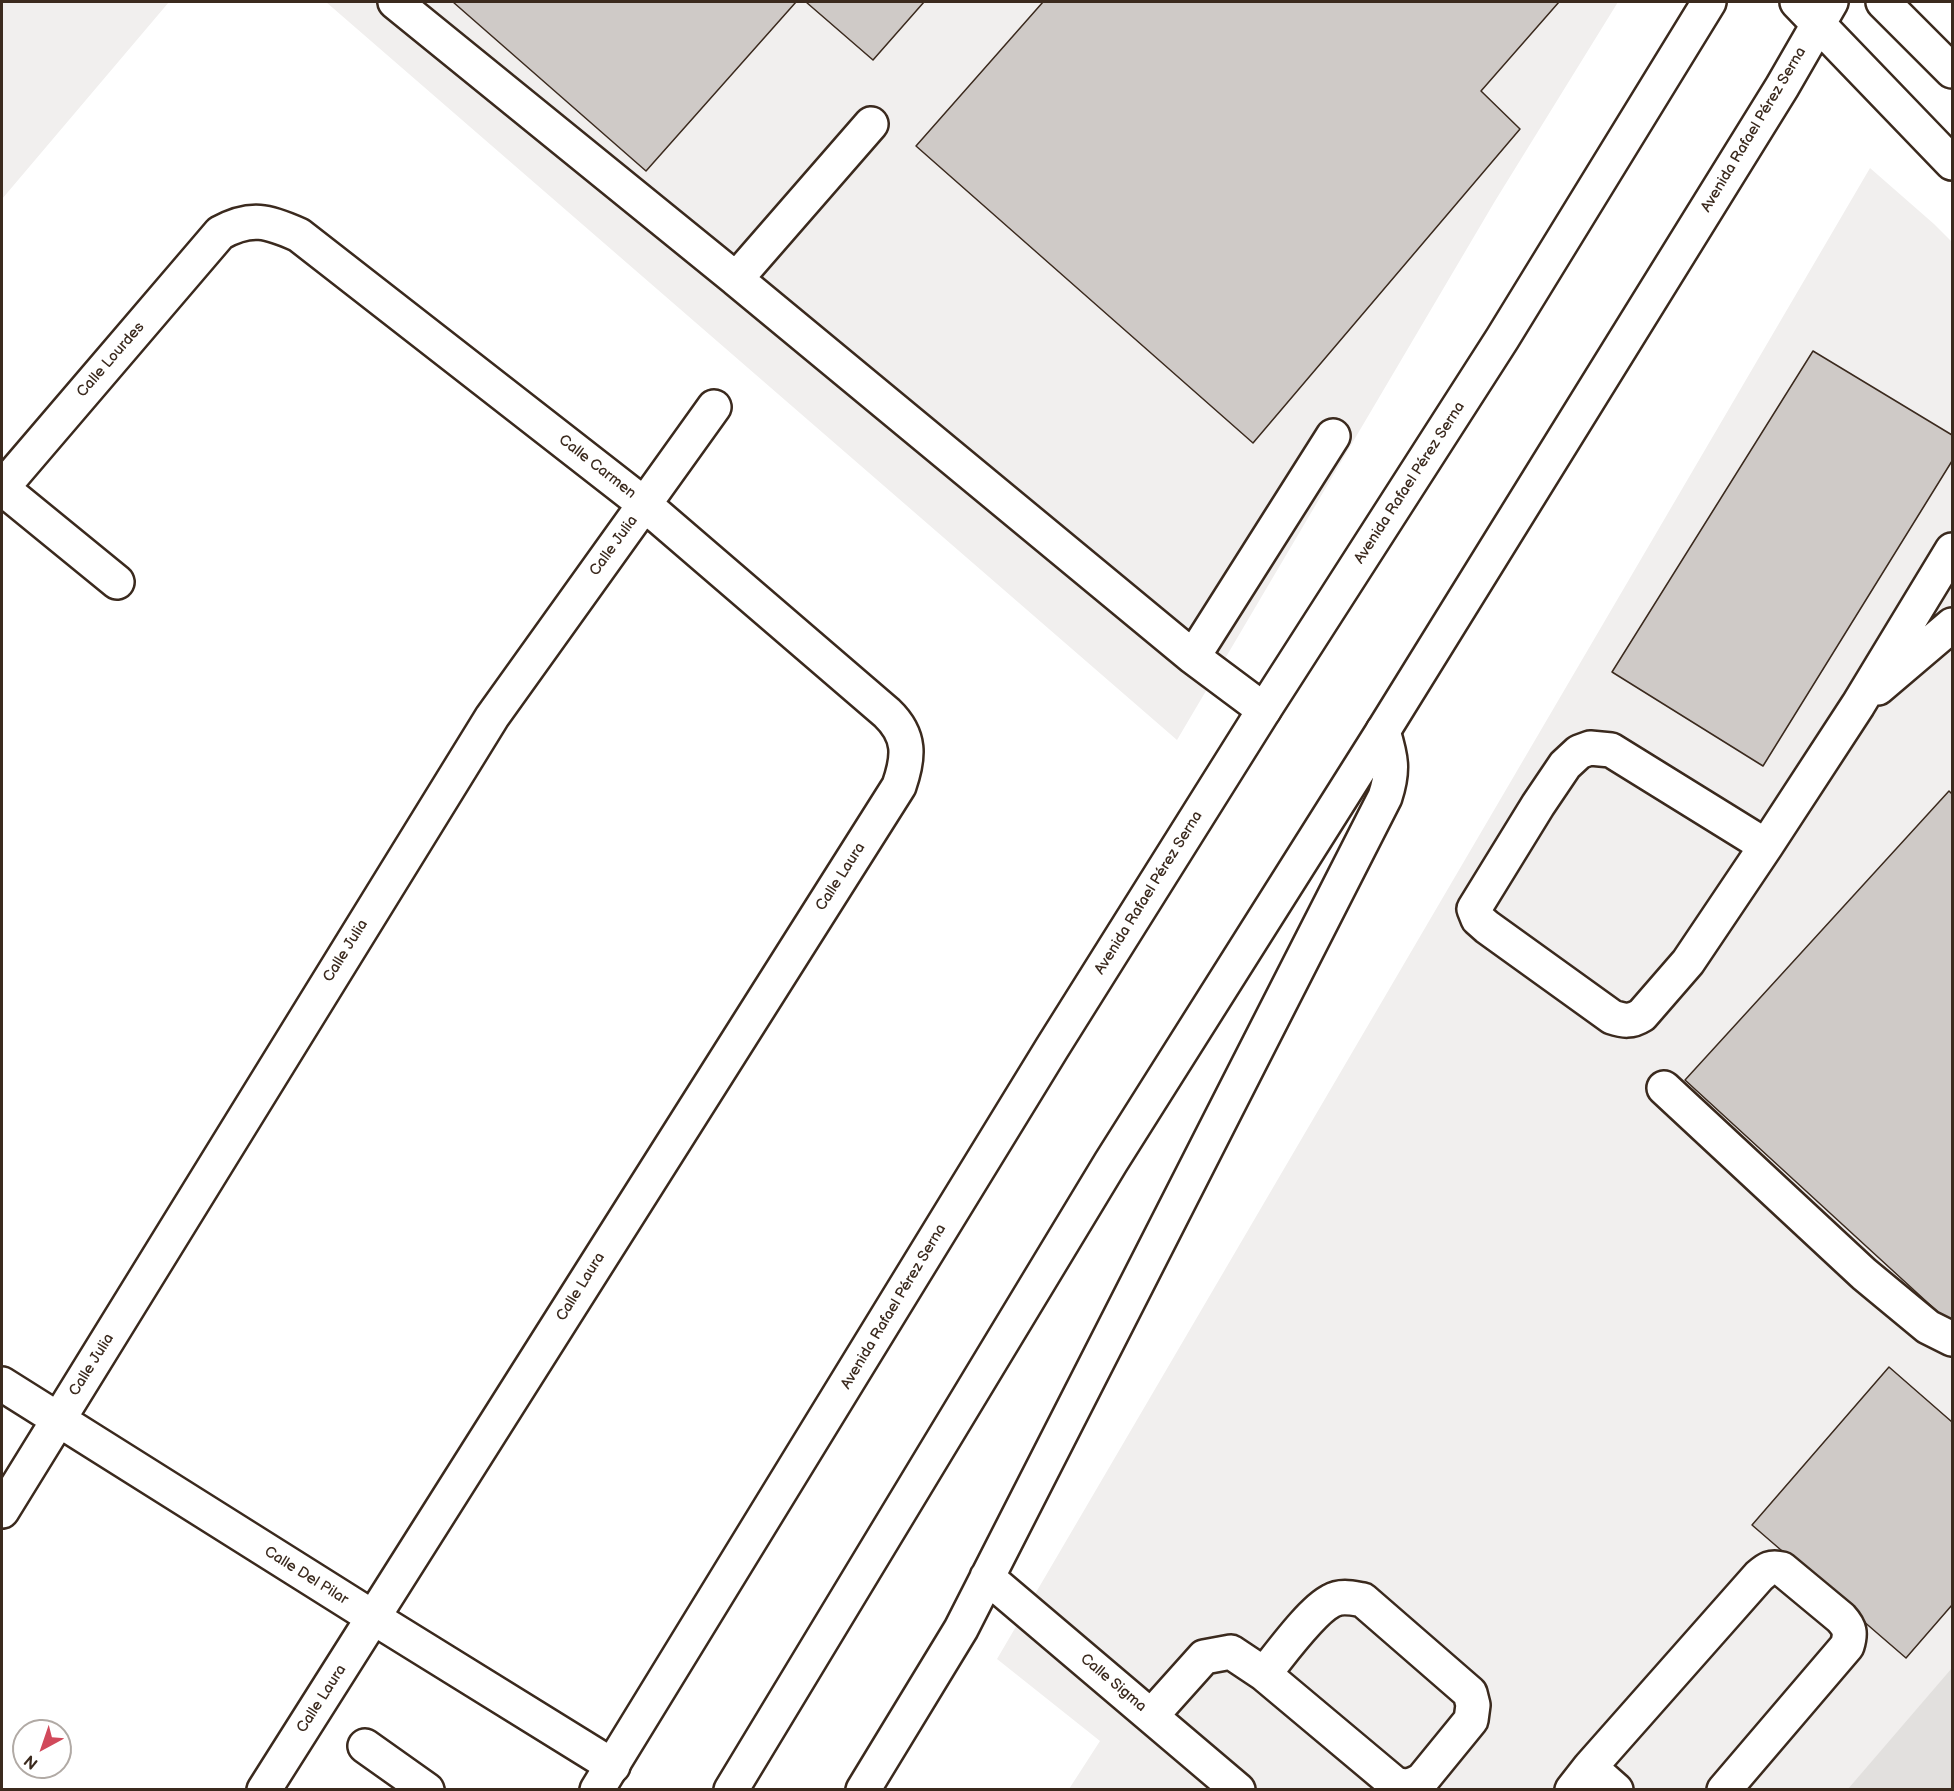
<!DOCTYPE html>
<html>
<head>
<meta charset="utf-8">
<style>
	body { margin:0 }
	#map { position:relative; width:1954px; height:1791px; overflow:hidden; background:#fff; font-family:"Balsamiq Sans",sans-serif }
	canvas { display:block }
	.frame { position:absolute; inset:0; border:3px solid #3b2a1e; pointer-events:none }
	.north { position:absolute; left:12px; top:1719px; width:60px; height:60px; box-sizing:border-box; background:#fff; border:2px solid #b1aaa5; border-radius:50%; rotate:220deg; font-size:16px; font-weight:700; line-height:24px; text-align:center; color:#3b2a1e }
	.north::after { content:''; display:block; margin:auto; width:21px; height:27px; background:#d1495b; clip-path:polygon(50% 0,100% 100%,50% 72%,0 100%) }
</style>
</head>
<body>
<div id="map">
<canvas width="1954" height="1791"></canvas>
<div class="frame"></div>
<div class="north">N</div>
</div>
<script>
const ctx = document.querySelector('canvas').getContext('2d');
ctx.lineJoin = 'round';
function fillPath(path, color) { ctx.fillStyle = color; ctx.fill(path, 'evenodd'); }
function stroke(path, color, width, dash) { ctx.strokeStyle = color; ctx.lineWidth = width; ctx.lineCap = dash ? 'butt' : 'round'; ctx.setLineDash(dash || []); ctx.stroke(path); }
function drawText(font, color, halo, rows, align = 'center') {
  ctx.font = font + ' "Balsamiq Sans",sans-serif'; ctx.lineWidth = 4.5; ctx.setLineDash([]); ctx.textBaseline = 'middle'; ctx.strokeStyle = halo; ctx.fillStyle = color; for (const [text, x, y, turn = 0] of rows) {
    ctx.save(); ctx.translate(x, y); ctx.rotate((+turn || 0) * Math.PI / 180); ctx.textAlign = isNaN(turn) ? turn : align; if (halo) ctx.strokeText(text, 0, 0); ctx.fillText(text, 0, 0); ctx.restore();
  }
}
fillPath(new Path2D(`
	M 2,2 L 169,2 L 2,199 Z
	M 326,2 L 1618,2 L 1495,201 L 1177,740 Z
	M 1870,168 L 1934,224 L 1952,242 L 1952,1789 L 1069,1789 L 1100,1741 L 997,1659 Z`), '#f1efee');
fillPath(new Path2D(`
	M 1952,1668 L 1952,1789 L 1848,1789 Z`), '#e2e0de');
const building = new Path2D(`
	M 453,2 L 796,2 L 646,171 Z
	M 806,2 L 924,2 L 873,60 Z
	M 1043,2 L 1559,2 L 1481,91 L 1520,129 L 1253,443 L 916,146 Z
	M 1813,351 L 1952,435 L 1952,461 L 1763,766 L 1612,672 Z
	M 1949,791 L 1952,794 L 1952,1325 L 1685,1080 Z
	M 1889,1367 L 1952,1422 L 1952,1605 L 1906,1658 L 1752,1525 Z`);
fillPath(building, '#cfcac7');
stroke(building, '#3b2a1e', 1.5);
const minor = new Path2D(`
	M 395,2 L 736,279
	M 871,124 L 736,279 L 1193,657 L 1264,710
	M 2,488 L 220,233 C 251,216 268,221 299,235 L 644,504 L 887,713 C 911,736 909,757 899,786 L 264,1790
	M 2,488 L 117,582
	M 1193,657 L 1333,436
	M 1878,688 L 1952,625
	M 1766,846 L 1611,750 L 1590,748 L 1579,752 L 1565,765 L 1538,805 L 1474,909 L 1478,919 L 1487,927 L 1612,1017 C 1624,1021 1631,1022 1642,1015 L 1688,962 L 1766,846 L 1858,705 L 1952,550
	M 1664,1088 L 1864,1274 L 1928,1327 L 1952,1339
	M 2,1384 L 374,1618 L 613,1766
	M 2,1511 L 492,717 L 714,407
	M 987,1577 L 1238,1790
	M 1152,1715 L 1204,1657 L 1231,1652 L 1264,1674 L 1394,1783 C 1405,1788 1411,1786 1422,1780 L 1471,1720 L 1473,1705 L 1470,1693 L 1363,1600 C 1352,1598 1341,1595 1331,1601 C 1311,1611 1279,1656 1264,1674
	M 365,1746 L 427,1790
	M 1590,1767 L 1616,1790
	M 863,1790 L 961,1629 L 1385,797 C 1394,770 1391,757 1383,731
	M 1572,1790 L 1590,1767 L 1759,1576 C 1767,1569 1771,1566 1782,1569 L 1841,1618 C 1850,1628 1851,1633 1847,1646 L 1724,1790`);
const major = new Path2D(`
	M 1797,2 L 1952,163
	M 1883,2 L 1952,71
	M 597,1790 L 1052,1048 L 1264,710 L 1502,339 L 1709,2
	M 731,1790 L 1111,1162 L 1383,731 L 1782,87 L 1831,2`);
stroke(minor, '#3b2a1e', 38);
stroke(major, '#3b2a1e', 38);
stroke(minor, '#fff', 33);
stroke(major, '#fff', 33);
drawText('15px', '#3b2a1e', '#fff', [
	["Avenida Rafael Pérez Serna",1754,130,-59],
	["Calle Lourdes",111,360,-49],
	["Calle Carmen",597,467,38],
	["Avenida Rafael Pérez Serna",1410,483,-57],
	["Calle Julia",614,546,-54],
	["Calle Laura",841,877,-57],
	["Avenida Rafael Pérez Serna",1149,893,-58],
	["Calle Julia",346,951,-58],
	["Calle Laura",581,1287,-58],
	["Avenida Rafael Pérez Serna",894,1307,-59],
	["Calle Julia",92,1365,-58],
	["Calle Del Pilar",306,1576,32],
	["Calle Sigma",1113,1683,40],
	["Calle Laura",322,1699,-57]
]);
</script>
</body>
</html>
